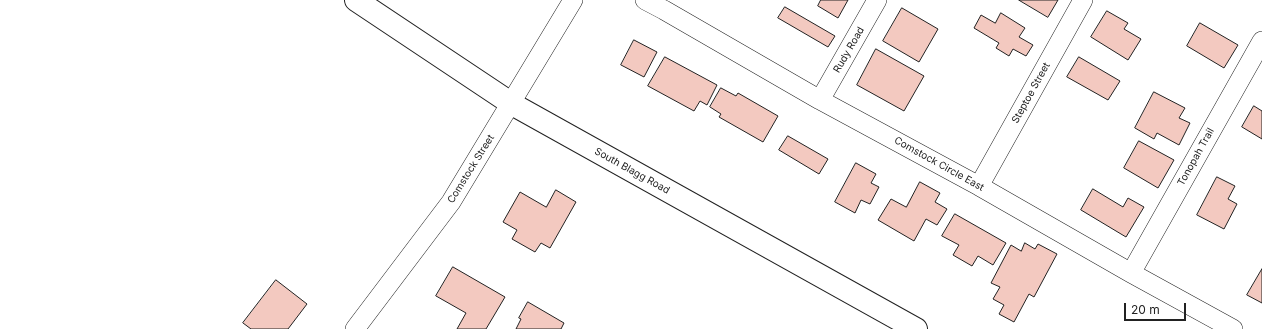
<!DOCTYPE html>
<html>
<head>
<meta charset="utf-8">
<style>
	body { margin:0 }
	#map { position:relative; width:1262px; height:329px; overflow:hidden; background:#fff; font-family:Inter,sans-serif }
	canvas { display:block }
	.scale { position:absolute; left:1124px; top:303px; width:62px; height:18px; box-sizing:border-box; border:2px solid #222; border-top:0; padding-left:5px; font-size:12px; line-height:14px; white-space:nowrap; color:#222; -webkit-text-stroke:3px #fff; paint-order:stroke }
</style>
</head>
<body>
<div id="map">
<canvas width="1262" height="329"></canvas>
<div class="scale">20 m</div>
</div>
<script>
const ctx = document.querySelector('canvas').getContext('2d');
ctx.lineJoin = 'round';
function fillPath(path, color) { ctx.fillStyle = color; ctx.fill(path, 'evenodd'); }
function stroke(path, color, width, dash) { ctx.strokeStyle = color; ctx.lineWidth = width; ctx.lineCap = dash ? 'butt' : 'round'; ctx.setLineDash(dash || []); ctx.stroke(path); }
function drawText(font, color, halo, rows, align = 'center') {
  ctx.font = font + ' Inter,sans-serif'; ctx.lineWidth = 3; ctx.setLineDash([]); ctx.textBaseline = 'middle'; ctx.strokeStyle = halo; ctx.fillStyle = color; for (const [text, x, y, turn = 0] of rows) {
    ctx.save(); ctx.translate(x, y); ctx.rotate((+turn || 0) * Math.PI / 180); ctx.textAlign = isNaN(turn) ? turn : align; if (halo) ctx.strokeText(text, 0, 0); ctx.fillText(text, 0, 0); ctx.restore();
  }
}
const building = new Path2D(`
	M 821,0 L 848,0 L 838,18 L 818,6 Z
	M 1019,0 L 1058,0 L 1048,17 Z
	M 785,7 L 835,36 L 828,47 L 778,18 Z
	M 902,8 L 938,29 L 919,62 L 883,41 Z
	M 1107,11 L 1128,23 L 1124,29 L 1141,39 L 1128,60 L 1091,37 Z
	M 1001,13 L 1025,28 L 1019,37 L 1033,45 L 1026,56 L 1013,49 L 1009,56 L 996,48 L 999,43 L 974,28 L 981,15 L 995,23 Z
	M 1200,23 L 1238,45 L 1224,68 L 1187,46 Z
	M 634,40 L 657,52 L 644,77 L 621,65 Z
	M 876,49 L 924,76 L 904,111 L 857,85 Z
	M 665,57 L 717,85 L 707,105 L 700,101 L 694,111 L 648,86 Z
	M 1079,57 L 1120,81 L 1108,100 L 1067,77 Z
	M 721,88 L 736,96 L 738,93 L 778,116 L 763,142 L 719,117 L 721,114 L 710,107 Z
	M 1154,92 L 1185,108 L 1179,118 L 1190,123 L 1179,145 L 1157,133 L 1154,139 L 1135,128 Z
	M 1254,106 L 1262,111 L 1262,139 L 1242,127 Z
	M 788,136 L 828,159 L 819,174 L 779,150 Z
	M 1139,141 L 1174,160 L 1158,188 L 1124,168 Z
	M 856,163 L 876,174 L 871,183 L 879,187 L 870,204 L 861,200 L 855,213 L 835,202 Z
	M 1217,177 L 1235,186 L 1228,199 L 1237,204 L 1224,229 L 1197,215 Z
	M 920,182 L 940,193 L 935,202 L 947,209 L 937,225 L 926,219 L 914,241 L 878,220 L 891,199 L 906,207 Z
	M 1093,189 L 1123,207 L 1128,198 L 1144,207 L 1126,237 L 1081,210 Z
	M 556,190 L 576,202 L 550,248 L 541,243 L 535,252 L 512,239 L 517,230 L 503,222 L 520,192 L 546,207 Z
	M 955,214 L 1006,243 L 993,265 L 978,256 L 972,266 L 953,255 L 959,245 L 942,236 Z
	M 1025,243 L 1035,249 L 1038,244 L 1057,254 L 1034,297 L 1029,294 L 1014,322 L 999,314 L 1004,305 L 993,299 L 1000,287 L 991,283 L 1011,245 L 1021,251 Z
	M 453,267 L 505,297 L 486,329 L 457,329 L 466,313 L 436,296 Z
	M 1262,269 L 1262,303 L 1247,295 Z
	M 276,280 L 307,304 L 288,329 L 251,329 L 243,323 Z
	M 528,302 L 564,323 L 561,329 L 516,329 L 521,319 L 519,318 Z`);
fillPath(building, '#f3c9c0');
stroke(building, '#222', 1);
const street = new Path2D(`
	M 645,0 L 664,10 L 820,100 L 979,186 L 1131,273 L 1233,329
	M 820,100 L 877,0
	M 979,186 L 1083,0
	M 1131,273 L 1262,41
	M 355,329 L 451,202 L 573,0`);
const secondary = new Path2D(`
	M 356,0 L 512,104 L 916,329`);
stroke(street, '#222', 20);
stroke(secondary, '#222', 24);
stroke(street, '#fff', 19);
stroke(secondary, '#fff', 22);
drawText('10px', '#222', '#fff', [
	["Rudy Road",849,50,-60],
	["Steptoe Street",1031,93,-61],
	["Tonopah Trail",1196,157,-61],
	["Comstock Circle East",939,164,29],
	["Comstock Street",471,169,-58],
	["South Blagg Road",632,171,29]
]);
</script>
</body>
</html>
